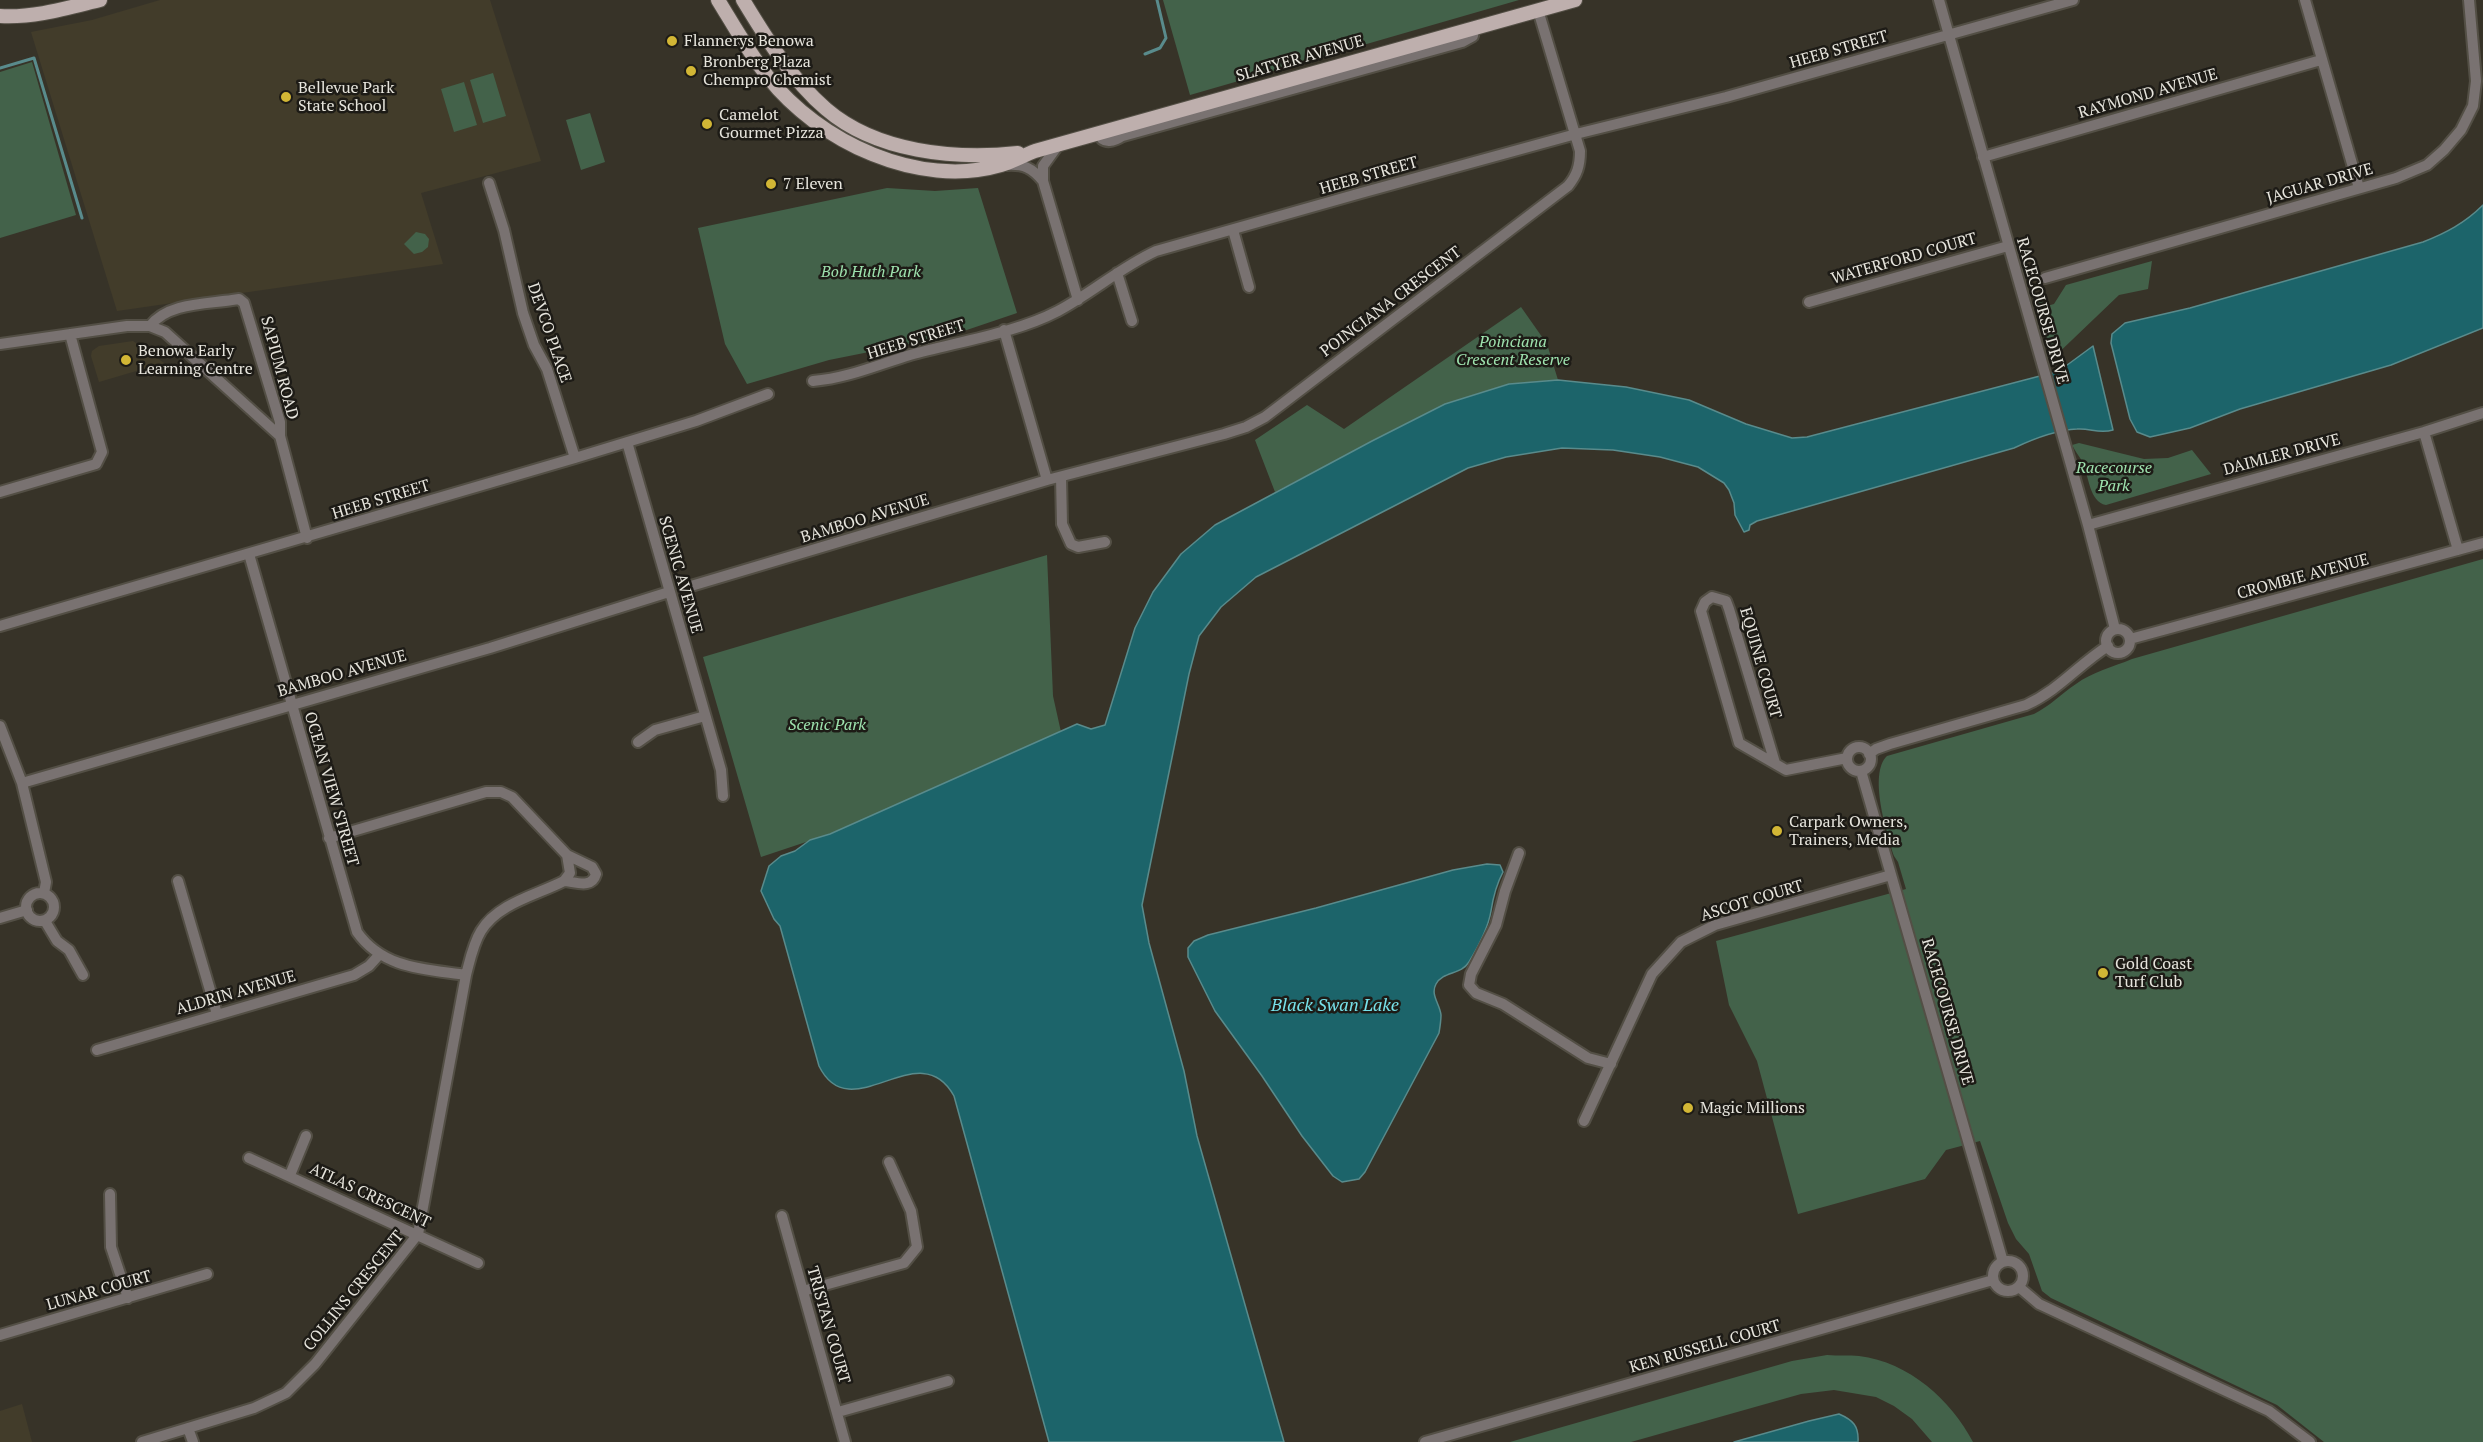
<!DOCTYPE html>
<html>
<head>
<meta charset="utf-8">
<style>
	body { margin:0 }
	canvas { display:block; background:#373328 }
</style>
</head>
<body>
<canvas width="2483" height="1442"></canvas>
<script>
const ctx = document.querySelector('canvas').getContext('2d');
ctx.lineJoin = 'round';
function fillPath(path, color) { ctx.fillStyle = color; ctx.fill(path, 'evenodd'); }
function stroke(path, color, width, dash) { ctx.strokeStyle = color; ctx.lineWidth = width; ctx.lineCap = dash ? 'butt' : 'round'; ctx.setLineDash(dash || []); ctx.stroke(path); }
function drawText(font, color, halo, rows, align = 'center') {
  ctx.font = font + ' "PT Serif",serif'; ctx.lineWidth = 5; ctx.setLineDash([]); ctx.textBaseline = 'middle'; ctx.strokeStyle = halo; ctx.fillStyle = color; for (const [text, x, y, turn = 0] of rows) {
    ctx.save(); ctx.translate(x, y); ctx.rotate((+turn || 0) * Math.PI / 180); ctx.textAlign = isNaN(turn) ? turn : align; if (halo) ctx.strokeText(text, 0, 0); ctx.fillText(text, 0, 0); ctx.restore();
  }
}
fillPath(new Path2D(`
	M 160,0 L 490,0 L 541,161 L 421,193 L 443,264 L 117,311 L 31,32 L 92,20 Z
	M 133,341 L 164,363 L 147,370 L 143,369 L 99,382 L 91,356 L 92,351 L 99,346 Z
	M 22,1404 L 32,1442 L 0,1442 L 0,1411 Z`), '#423c2a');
fillPath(new Path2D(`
	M 1163,0 L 1519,0 L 1190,95 Z
	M 32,62 L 76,215 L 0,238 L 0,72 Z
	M 493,73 L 506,116 L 483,123 L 470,80 Z
	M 464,82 L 477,125 L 454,132 L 441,89 Z
	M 590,113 L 605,162 L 581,170 L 566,120 Z
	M 887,188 L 935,191 L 978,188 L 1017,313 L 949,336 L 829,360 L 747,384 L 725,344 L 698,228 Z
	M 416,232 L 425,234 L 429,239 L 428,247 L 422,252 L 414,254 L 404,244 Z
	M 2152,261 L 2148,289 L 2119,295 L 2050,361 L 2044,325 L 2036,300 L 2040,292 L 2043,302 L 2047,306 L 2054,304 L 2066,285 Z
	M 1521,307 L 1547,344 L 1558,380 L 1509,384 L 1446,404 L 1275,492 L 1255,440 L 1307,405 L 1344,429 Z
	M 2079,443 L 2144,459 L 2168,458 L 2192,450 L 2211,474 L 2106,505 C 2089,502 2089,475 2082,461 C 2079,456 2075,451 2072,445 Z
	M 1047,555 L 1053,696 L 1061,732 L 830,834 L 761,857 L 703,657 Z
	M 2483,559 L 2483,1442 L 2324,1442 L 2277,1405 L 2051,1298 L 2042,1291 L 2029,1254 L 2016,1239 L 2008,1223 L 1980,1141 L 1946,1150 L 1925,1179 L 1798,1214 L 1757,1061 L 1729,1005 L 1716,941 L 1906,889 L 1898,862 L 1894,856 C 1887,834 1868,774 1887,756 L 2034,714 C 2050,706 2061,694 2076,684 C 2092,672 2113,667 2132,659 Z
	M 1827,1355 C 1838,1356 1849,1355 1859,1356 C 1909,1362 1951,1400 1973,1442 L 1932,1442 L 1912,1419 L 1894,1406 L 1876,1397 L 1834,1390 L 1801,1394 L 1631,1442 L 1510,1442 L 1792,1361 Z`), '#43624a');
const water = new Path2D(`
	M 2483,205 L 2483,328 L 2391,365 L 2240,409 L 2190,428 L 2150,437 L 2137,432 L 2130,419 L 2111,343 L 2112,334 L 2125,323 L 2190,308 L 2423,242 C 2446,233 2465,223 2483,205 Z
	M 2093,346 L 2113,430 C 2098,434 2091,428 2077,429 C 2055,430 2033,439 2014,448 L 1757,521 L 1750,525 L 1749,530 L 1744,532 L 1735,515 L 1734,503 L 1729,490 L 1724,483 L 1698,467 L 1660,457 L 1613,450 L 1562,448 L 1506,457 L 1468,468 L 1256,577 L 1221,607 L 1199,636 L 1189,674 L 1142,905 L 1149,943 L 1184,1071 L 1197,1136 L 1284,1442 L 1049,1442 L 954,1096 C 919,1032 851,1131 819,1066 L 780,926 L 774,919 L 761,891 L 769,866 L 781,856 L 795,851 L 810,840 L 830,834 L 1077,724 L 1091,729 L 1105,725 L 1135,628 L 1153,592 L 1181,554 L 1215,525 L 1372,441 L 1445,404 L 1509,384 L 1558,380 L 1626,387 L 1689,400 L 1746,424 L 1792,438 L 1807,437 L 2059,371 Z
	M 1487,864 L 1500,865 L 1503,872 C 1496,885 1493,898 1491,911 C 1488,929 1478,947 1469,962 C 1461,975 1443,971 1436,984 C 1430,995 1440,1004 1441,1015 C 1441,1021 1440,1027 1439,1033 L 1365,1172 L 1359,1179 L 1342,1182 L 1333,1176 L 1302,1136 L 1262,1076 L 1215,1011 L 1188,957 L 1188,948 L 1194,941 L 1208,935 L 1316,908 L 1453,870 Z
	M 1839,1414 C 1853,1420 1859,1426 1858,1442 L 1734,1442 L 1809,1421 Z`);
fillPath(water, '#1c646a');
stroke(water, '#598b8c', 1.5);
stroke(new Path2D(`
	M 1145,54 L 1160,48 L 1166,38 L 1157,0
	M 0,68 L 34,58 L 82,218`), '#598b8c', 3);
const minor = new Path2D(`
	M 1939,0 L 2088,525 L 2115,629
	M 2305,0 L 2359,188
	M 1100,132 L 1102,139 C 1109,144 1116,139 1123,136 L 1462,42 L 1473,36 L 1474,28
	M 1059,144 L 1043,166 L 1043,181 L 1078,300
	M 1983,157 L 2321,60
	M 1007,165 C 1024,164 1032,168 1043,181
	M 489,183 L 504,230 L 523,313 L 534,345 L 547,369 L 575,458
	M 1233,230 L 1249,287
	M 1117,273 L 1132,321
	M 2045,278 L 2396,178 L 2427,165 L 2444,150 L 2461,130 L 2473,106 L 2476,81 L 2469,0
	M 1809,302 L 2008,246
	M 150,326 C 167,303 205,304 232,300 L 239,299 L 244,303 L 280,422 L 280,436
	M 1004,330 L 1047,480
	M 0,344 L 127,326 L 150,326 L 165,332 L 280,436 L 307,538
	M 813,381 C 848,378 877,365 910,355 C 957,342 1016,333 1058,311 C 1092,293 1121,267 1156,251 L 1361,193 L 1576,134 L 1726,97 L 2073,0
	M 2424,432 L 2458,550
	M 627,442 L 721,770 L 723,796
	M 1061,477 L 1062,524 L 1071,544 L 1078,547 L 1105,542
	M 0,492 L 96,464 L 102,452 L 70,334
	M 2088,525 L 2424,432 L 2483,413
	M 691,586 L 1047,480 L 1224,434 L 1246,427 L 1265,417 L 1568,186 C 1577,175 1580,166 1580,151 L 1538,10
	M 0,626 L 575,458 L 696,421 L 768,394
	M2106 641a12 12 0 1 1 24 0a12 12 0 1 1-24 0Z
	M 2130,639 L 2483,543
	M 0,726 L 22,783 L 46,882 L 44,893
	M 638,742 L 655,730 L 705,716
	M1847 759a12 12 0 1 1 24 0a12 12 0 1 1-24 0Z
	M 1869,754 L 1876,749 L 1890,744 L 2026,705 C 2059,690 2078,665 2108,646
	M 1775,763 L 1729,609 L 1726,601 L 1712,597 L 1705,602 L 1701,611 L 1739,743 L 1786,770 L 1847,758
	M 1861,771 L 2003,1262
	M 22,783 L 490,648 L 669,592
	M 329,838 L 486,792 L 501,792 L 512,797 L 567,855 L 570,873 L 564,881 C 537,895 498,903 481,931 C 473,944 470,960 466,975
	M 1519,853 L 1505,891 L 1496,925 L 1471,974 L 1469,985 L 1476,993 L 1503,1004 L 1588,1058 L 1611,1064
	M 178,881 L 217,1014
	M 564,881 C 576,882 592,889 596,874 L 592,867 L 567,855
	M26 907a14 14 0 1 1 28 0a14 14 0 1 1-28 0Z
	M 0,918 L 27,910
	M 45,921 L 57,941 L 69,950 L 83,975
	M 97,1050 L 354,975 L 369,966 L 379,955
	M 1584,1121 L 1652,974 L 1681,942 L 1715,925 L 1891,875
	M 249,1158 L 478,1263
	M 290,1175 L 306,1136
	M 110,1194 L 111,1247 L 128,1298
	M 782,1216 L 845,1442
	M1993 1276a15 15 0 1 1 30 0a15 15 0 1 1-30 0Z
	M 2019,1287 L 2039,1304 L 2269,1411 L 2310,1442
	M 803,1291 L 904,1263 L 917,1247 L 911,1211 L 889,1162
	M 0,1335 L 207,1274
	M 838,1412 L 948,1381
	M 188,1428 L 193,1442
	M 142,1442 L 254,1408 L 286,1393 L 315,1364 L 418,1234 L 466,975 C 425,969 383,969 357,932 L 249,554
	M 1425,1442 L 1993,1280`);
const major = new Path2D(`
	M 718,0 C 734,26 749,53 768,77 C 819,142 919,189 1001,165 C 1012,162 1024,155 1035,151 L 1575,0
	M 743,0 C 766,38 792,80 826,109 C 876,152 955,160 1018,153
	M 0,16 C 34,18 67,8 100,0`);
stroke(minor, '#534f45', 14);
stroke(major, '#534f45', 16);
stroke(minor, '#797271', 10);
stroke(major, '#beafad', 14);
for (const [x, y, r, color] of [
	[672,41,6,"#d2b635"],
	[691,71,6,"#d2b635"],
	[286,97,6,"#d2b635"],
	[707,124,6,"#d2b635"],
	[771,184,6,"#d2b635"],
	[126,360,6,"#d2b635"],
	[1777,831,6,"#d2b635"],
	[2103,973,6,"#d2b635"],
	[1688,1108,6,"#d2b635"]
]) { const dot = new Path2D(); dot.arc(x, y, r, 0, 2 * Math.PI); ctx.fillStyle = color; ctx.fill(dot); stroke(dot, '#1d1b16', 2); }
drawText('16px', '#e7e5dd', '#1d1b16', [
	["Flannerys Benowa",684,41],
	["Bronberg Plaza",703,62],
	["Chempro Chemist",703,80],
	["Bellevue Park",298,88],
	["State School",298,106],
	["Camelot",719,115],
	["Gourmet Pizza",719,133],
	["7 Eleven",783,184],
	["Benowa Early",138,351],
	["Learning Centre",138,369],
	["Carpark Owners,",1789,822],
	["Trainers, Media",1789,840],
	["Gold Coast",2115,964],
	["Turf Club",2115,982],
	["Magic Millions",1700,1108]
], 'left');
drawText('16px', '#e7e5dd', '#1d1b16', [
	["HEEB STREET",1839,50,-16],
	["SLATYER AVENUE",1300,59,-16],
	["RAYMOND AVENUE",2148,94,-16],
	["HEEB STREET",1369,176,-16],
	["JAGUAR DRIVE",2320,184,-16],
	["WATERFORD COURT",1904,259,-16],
	["POINCIANA CRESCENT",1391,302,-37],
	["RACECOURSE DRIVE",2042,311,74],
	["DEVCO PLACE",549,333,71],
	["HEEB STREET",916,340,-17],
	["SAPIUM ROAD",279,368,75],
	["DAIMLER DRIVE",2282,455,-15],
	["HEEB STREET",381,500,-17],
	["BAMBOO AVENUE",865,519,-17],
	["SCENIC AVENUE",680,575,74],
	["CROMBIE AVENUE",2303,577,-15],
	["EQUINE COURT",1760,663,74],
	["BAMBOO AVENUE",342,674,-16],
	["OCEAN VIEW STREET",331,789,74],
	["ASCOT COURT",1752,901,-17],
	["ALDRIN AVENUE",236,993,-16],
	["RACECOURSE DRIVE",1947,1012,74],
	["ATLAS CRESCENT",370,1196,25],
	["LUNAR COURT",99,1291,-16],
	["COLLINS CRESCENT",354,1291,-51],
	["TRISTAN COURT",828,1325,74],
	["KEN RUSSELL COURT",1705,1347,-16]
]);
drawText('italic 16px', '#9ee2ae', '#1d1b16', [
	["Bob Huth Park",871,272],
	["Poinciana",1513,342],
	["Crescent Reserve",1513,360],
	["Racecourse",2114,468],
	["Park",2114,486],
	["Scenic Park",827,725]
]);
drawText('italic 18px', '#77e1ea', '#1d1b16', [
	["Black Swan Lake",1335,1006]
]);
</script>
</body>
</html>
